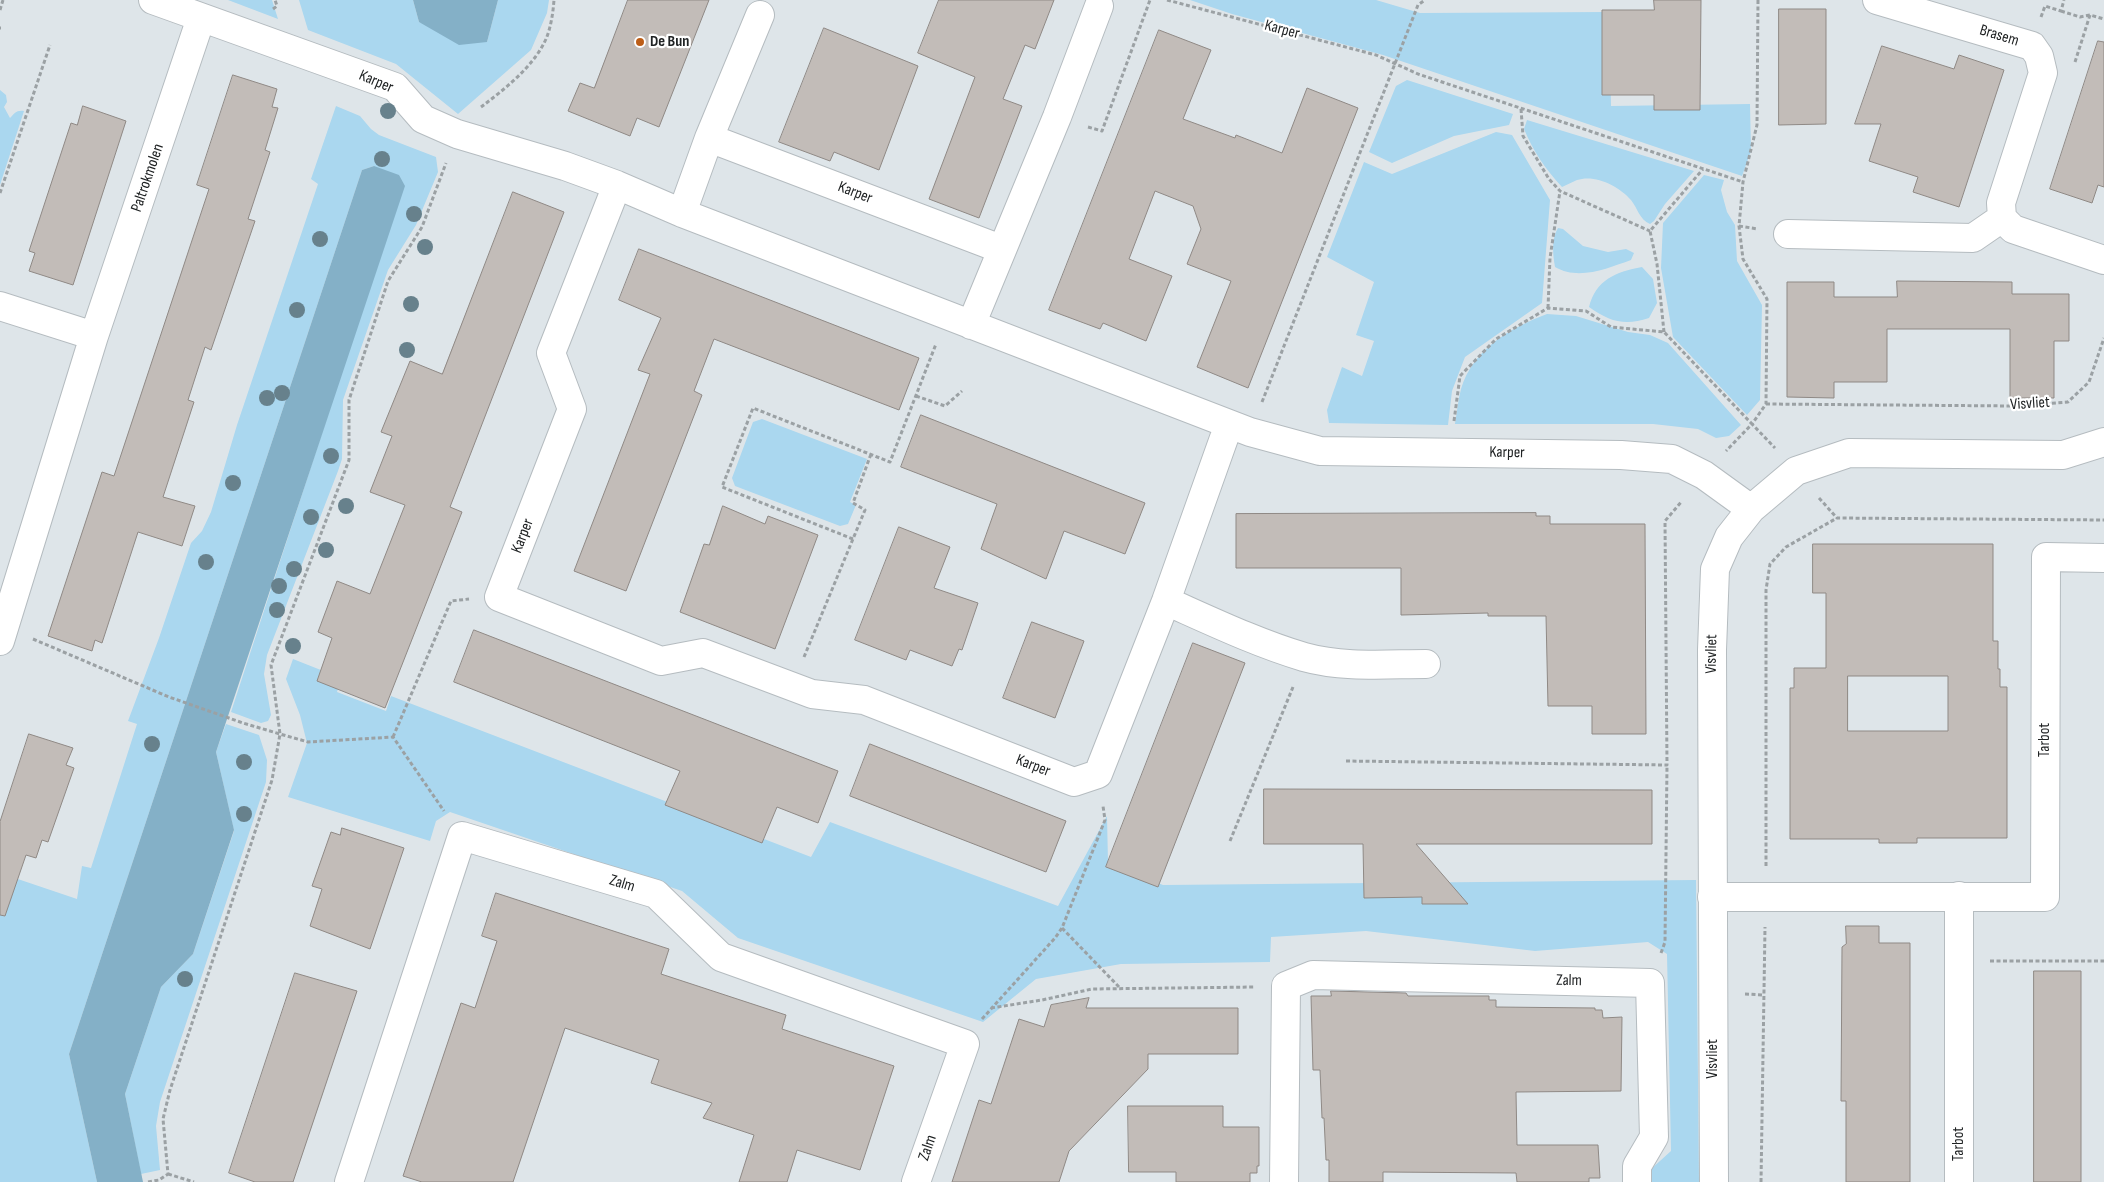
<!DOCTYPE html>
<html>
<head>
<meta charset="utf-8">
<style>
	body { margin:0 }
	canvas { display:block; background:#dee5e9 }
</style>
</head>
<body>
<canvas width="2104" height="1182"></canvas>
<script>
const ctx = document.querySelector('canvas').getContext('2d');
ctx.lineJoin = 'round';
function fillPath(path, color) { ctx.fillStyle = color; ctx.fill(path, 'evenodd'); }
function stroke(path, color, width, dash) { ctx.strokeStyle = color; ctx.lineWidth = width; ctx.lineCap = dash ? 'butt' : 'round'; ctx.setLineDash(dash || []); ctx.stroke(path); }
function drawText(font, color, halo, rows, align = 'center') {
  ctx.font = font + ' "Sofia Sans Condensed",sans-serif'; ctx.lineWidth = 4.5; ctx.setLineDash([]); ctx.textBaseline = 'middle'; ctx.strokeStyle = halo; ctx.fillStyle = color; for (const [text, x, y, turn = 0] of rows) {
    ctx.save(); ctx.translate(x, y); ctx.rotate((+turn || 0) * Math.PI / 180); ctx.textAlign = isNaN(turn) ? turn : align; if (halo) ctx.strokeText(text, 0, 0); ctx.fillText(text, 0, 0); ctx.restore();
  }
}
fillPath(new Path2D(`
	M 228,0 L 272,0 L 278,19 Z
	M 299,0 L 413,0 L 419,22 L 487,42 L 498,0 L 549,0 L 547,13 L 531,50 L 458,114 L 396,64 L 308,30 Z
	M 1190,0 L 1376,0 L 1420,13 L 1609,12 L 1611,106 L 1750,104 L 1751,151 L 1742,176 L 1383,55 L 1232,14 Z
	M 1407,80 L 1513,114 L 1509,125 L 1454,136 L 1392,163 L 1369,152 L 1396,86 Z
	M 0,90 L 6,95 L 7,102 L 4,107 L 10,118 C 15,113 16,110 24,111 L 0,185 Z
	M 336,106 L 360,116 L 371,129 L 379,135 L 436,157 L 438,172 L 416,225 L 388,270 L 343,400 L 342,459 L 338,471 L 267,655 L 264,674 L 271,715 L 268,721 L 261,723 L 231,712 L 336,390 L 374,166 L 362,170 L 69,1054 L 97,1182 L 0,1182 L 0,873 L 77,899 L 82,866 L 91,868 L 137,724 L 128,721 L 159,638 L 191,543 L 202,531 L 211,512 L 237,425 L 318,184 L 311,179 Z
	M 1527,120 L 1694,171 L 1665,204 L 1654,221 L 1650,224 C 1639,219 1638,209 1631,200 C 1619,186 1595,174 1577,180 C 1572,182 1567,185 1562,187 C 1546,170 1533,151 1524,129 Z
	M 1496,132 L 1512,135 L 1550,200 L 1542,303 L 1465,357 L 1452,391 L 1448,425 L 1329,423 L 1327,410 L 1342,367 L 1362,376 L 1374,341 L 1356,335 L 1374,282 L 1327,257 L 1364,162 L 1392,174 Z
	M 1704,175 L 1724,180 L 1721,190 L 1727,212 L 1735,225 L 1737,261 L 1762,305 L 1760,400 L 1747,415 L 1673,337 L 1661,268 L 1663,223 Z
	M 1558,228 L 1563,229 L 1583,246 L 1608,252 L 1626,249 L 1634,253 L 1631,260 C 1608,268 1579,281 1555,267 C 1553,255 1551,239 1558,228 Z
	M 1642,267 L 1653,279 L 1657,303 L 1649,318 C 1625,326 1610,322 1589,307 C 1596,280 1615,272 1642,267 Z
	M 1547,314 L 1576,316 L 1628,332 L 1650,335 L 1668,343 L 1741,425 L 1729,436 L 1716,438 L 1698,429 L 1653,424 L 1455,424 C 1457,412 1458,400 1461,389 C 1473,349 1510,328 1547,314 Z
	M 762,419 L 867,459 L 850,502 L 856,505 L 848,524 L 840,526 L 735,486 L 732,478 L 753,422 Z
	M 293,659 L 341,678 L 337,692 L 386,711 L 391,696 L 811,857 L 830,822 L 1058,906 L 1107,816 L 1108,863 L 1163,885 L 1696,880 L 1699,1182 L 1650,1182 L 1650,1170 L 1671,1151 L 1667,954 L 1648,942 L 1535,951 L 1366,931 L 1271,937 L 1270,962 L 1121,964 L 1036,979 L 983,1022 L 738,938 L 682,891 L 450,812 L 436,821 L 430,841 L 288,797 L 307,743 L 300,715 L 286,679 Z
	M 226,724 L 259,735 L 267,760 L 266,782 L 160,1102 L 156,1126 L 160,1170 L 141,1174 L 125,1094 L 161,987 L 193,954 L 234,831 L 216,752 Z`), '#aad7ef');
fillPath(new Path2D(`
	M 413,0 L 498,0 L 487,42 L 459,45 L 419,22 Z
	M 374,166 L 399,175 L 405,186 L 216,752 L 234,830 L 193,954 L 161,987 L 125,1094 L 143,1182 L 97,1182 L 69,1054 L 362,170 Z`), '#84b0c7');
const building = new Path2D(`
	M 628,0 L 709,0 L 659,127 L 637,118 L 630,136 L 568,111 L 580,83 L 594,88 Z
	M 939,0 L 1054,0 L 1035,49 L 1025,45 L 1003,99 L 1022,106 L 979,218 L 929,199 L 975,77 L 918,53 Z
	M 1654,0 L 1701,0 L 1700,110 L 1654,110 L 1654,95 L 1602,95 L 1602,10 L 1654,10 Z
	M 1779,9 L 1826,9 L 1826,124 L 1779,125 Z
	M 824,28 L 918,66 L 879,170 L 834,152 L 830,161 L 779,142 Z
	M 1159,30 L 1211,50 L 1183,119 L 1235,138 L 1236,135 L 1282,153 L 1307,88 L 1358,108 L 1248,388 L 1197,367 L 1231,281 L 1187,264 L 1201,229 L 1193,206 L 1155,191 L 1129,259 L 1172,276 L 1146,341 L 1103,323 L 1100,329 L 1049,310 Z
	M 2098,41 L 2104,42 L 2104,187 L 2098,185 L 2092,203 L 2050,189 Z
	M 1882,46 L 1954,69 L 1959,55 L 2004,70 L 1959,207 L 1913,192 L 1918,177 L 1869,161 L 1881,124 L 1855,124 Z
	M 233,75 L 277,89 L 272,107 L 278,108 L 265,150 L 270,152 L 248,219 L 255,221 L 211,350 L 205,347 L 188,400 L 194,402 L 163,497 L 195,506 L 182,546 L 138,532 L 102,643 L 95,640 L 92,651 L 48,636 L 102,472 L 114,476 L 165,322 L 209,189 L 197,185 Z
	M 83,106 L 126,121 L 73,285 L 29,271 L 35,253 L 29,251 L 71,123 L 77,125 Z
	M 513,192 L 564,212 L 450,507 L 462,512 L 385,708 L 317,681 L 332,638 L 318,632 L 337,581 L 370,594 L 405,505 L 370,492 L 392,436 L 381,432 L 410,361 L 442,374 Z
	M 639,249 L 919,358 L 899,410 L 714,339 L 694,391 L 702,395 L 626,591 L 574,571 L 650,374 L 638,370 L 661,318 L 619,300 Z
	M 1897,281 L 2012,282 L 2012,294 L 2069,294 L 2069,341 L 2054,341 L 2054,398 L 2010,398 L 2010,329 L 1887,329 L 1887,382 L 1834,382 L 1834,398 L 1787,397 L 1787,282 L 1834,282 L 1834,297 L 1897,297 Z
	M 921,415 L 1145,503 L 1125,554 L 1064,531 L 1046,579 L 981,549 L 997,504 L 901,467 Z
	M 723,506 L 765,524 L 768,516 L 818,535 L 775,649 L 680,612 L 704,544 L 709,545 Z
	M 1536,513 L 1536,516 L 1550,516 L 1550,524 L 1645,524 L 1646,734 L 1592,734 L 1592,706 L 1548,706 L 1546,616 L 1488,616 L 1488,613 L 1401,615 L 1401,568 L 1236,568 L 1236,514 Z
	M 899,527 L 950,547 L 934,588 L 978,603 L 962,650 L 959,649 L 952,666 L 910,650 L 906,660 L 855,640 Z
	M 1813,544 L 1993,544 L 1993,641 L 1998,641 L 1998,669 L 2000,669 L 2000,687 L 2007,687 L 2007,838 L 1917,838 L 1917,843 L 1879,843 L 1879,839 L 1790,839 L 1790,688 L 1794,688 L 1794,668 L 1826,668 L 1826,593 L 1813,593 ZM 1848,676 L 1948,676 L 1948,731 L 1848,731 Z
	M 1032,622 L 1084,641 L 1055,718 L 1003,698 Z
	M 474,630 L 838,771 L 818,823 L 777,807 L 762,843 L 665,805 L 680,771 L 454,682 Z
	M 1193,643 L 1245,663 L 1158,887 L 1106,867 Z
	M 29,734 L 73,748 L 66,765 L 74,768 L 48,842 L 42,840 L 36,858 L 26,855 L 5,916 L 0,915 L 0,822 Z
	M 870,744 L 1066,821 L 1046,872 L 850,796 Z
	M 1264,789 L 1652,790 L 1652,844 L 1416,844 L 1468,904 L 1422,904 L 1422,897 L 1364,898 L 1363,844 L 1264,844 Z
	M 342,828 L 404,848 L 370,949 L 310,926 L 322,889 L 312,886 L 331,832 L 340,835 Z
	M 496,893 L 669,949 L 661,974 L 786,1015 L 782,1029 L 894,1066 L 860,1170 L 797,1150 L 787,1182 L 739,1182 L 754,1135 L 703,1118 L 712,1103 L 651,1083 L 659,1060 L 565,1028 L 513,1182 L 422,1182 L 403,1176 L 461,1003 L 475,1008 L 497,941 L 482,936 Z
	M 1846,926 L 1879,926 L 1879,943 L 1910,943 L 1910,1182 L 1846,1182 L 1846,1101 L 1841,1101 L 1842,947 L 1846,944 Z
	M 2034,971 L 2081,971 L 2081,1182 L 2034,1182 Z
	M 295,973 L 357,991 L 293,1182 L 255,1182 L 229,1173 Z
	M 1331,991 L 1406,993 L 1408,996 L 1489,996 L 1489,1000 L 1496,1000 L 1496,1007 L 1595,1008 L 1595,1010 L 1602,1010 L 1603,1018 L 1622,1017 L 1621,1091 L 1516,1092 L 1517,1145 L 1598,1145 L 1600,1178 L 1589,1178 L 1589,1182 L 1517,1182 L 1516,1173 L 1383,1172 L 1383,1182 L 1329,1182 L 1329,1160 L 1326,1160 L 1324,1118 L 1322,1118 L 1320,1070 L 1313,1070 L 1311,996 L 1331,996 Z
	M 1089,998 L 1086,1008 L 1238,1008 L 1238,1054 L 1148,1054 L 1148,1069 L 1069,1151 L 1059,1182 L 952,1182 L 979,1100 L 991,1104 L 1019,1019 L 1044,1027 L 1051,1005 Z
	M 1128,1106 L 1223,1106 L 1223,1127 L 1259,1127 L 1259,1166 L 1257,1166 L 1257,1173 L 1250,1173 L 1250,1182 L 1176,1182 L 1176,1172 L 1129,1172 Z`);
fillPath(building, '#c2bcb8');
stroke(building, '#8f8985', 1);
const minor = new Path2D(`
	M 153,0 L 395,87 L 423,119 L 457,134 L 565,166 L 617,185 L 682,213 L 1250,432 L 1320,451 L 1621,455 L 1672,459 L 1704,475 L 1751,509
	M 1877,0 L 2032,46 L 2039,56 L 2043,73 L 2001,203 L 2002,218 L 2013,229 L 2104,260
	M 709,138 L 1001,249
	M 617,185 L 551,353 L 572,409 L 499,597 L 661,661 L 703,653 L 812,694 L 864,700 L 1074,782 L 1098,774 L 1166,601 L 1229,424
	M 682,213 L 709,138 L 760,15
	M 1788,234 L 1973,238 L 2002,218
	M 0,306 L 94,336
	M 971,325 L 1057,117 L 1099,6
	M 1166,601 C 1211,621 1257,643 1304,657 C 1343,668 1387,664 1426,664
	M 0,641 L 94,336 L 201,18
	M 1712,897 L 2045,897 L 2046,557 L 2104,558
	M 349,1182 L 462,836 L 656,894 L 721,957 L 965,1044 L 916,1182
	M 1284,1182 L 1286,986 L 1313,975 L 1650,983 L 1654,1137 L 1637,1166 L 1637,1182
	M 1714,1182 L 1712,650 L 1715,569 L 1729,537 L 1751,509 L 1796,471 L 1849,453 L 2063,455 L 2104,442
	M 1959,1182 L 1959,896`);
stroke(minor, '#b5bcc0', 30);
stroke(new Path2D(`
	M 1167,0 L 1376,55 L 1418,74 L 1743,182
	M 1758,0 L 1757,125 L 1743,182 L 1739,226 L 1743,259 L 1767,299 L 1766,404 L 1752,424 L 1775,448
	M 273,9 L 277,6 L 275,0
	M 0,10 L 3,0
	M 2061,11 L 2080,17 L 2090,15 L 2104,19
	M 2041,17 L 2045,6 L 2061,11 L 2064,0
	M 0,28 L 1,28
	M 2075,62 L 2090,15
	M 481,107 C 505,89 534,66 546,39 C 551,27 553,13 554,0
	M 1521,109 L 1523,136 L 1549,179 L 1560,191 L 1650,231
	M 1088,127 L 1102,131 L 1150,0
	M 0,193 L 50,45
	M 1739,226 L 1758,229
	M 1548,308 L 1550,258 L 1560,191
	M 1664,332 L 1657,264 L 1650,231 L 1703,169
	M 916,396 L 945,406 L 962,391
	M 1262,402 L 1418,5 L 1425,0
	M 1766,404 L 2014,406 L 2068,402 L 2089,382 L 2104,338
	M 1454,421 L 1460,376 L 1496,339 L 1548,308 L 1586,311 L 1611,327 L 1664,332 L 1752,424 L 1726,451
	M 1819,498 L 1837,518 L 2104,520
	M 853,539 L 722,487 L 753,408 L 890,462 L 936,344
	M 33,639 L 169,697 L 243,723 L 280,734 L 308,742 L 393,737 L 444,811
	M 804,657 L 865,510 L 853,503 L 871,454
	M 393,737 L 451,601 L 469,599
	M 1346,761 L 1667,765 L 1665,521 L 1682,501
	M 1230,841 L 1293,687
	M 1766,866 L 1766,590 L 1770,564 L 1786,547 L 1837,518
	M 1062,928 L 1120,988
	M 1661,953 L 1665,942 L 1667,765
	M 1990,961 L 2104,961
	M 1745,994 L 1763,995
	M 991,1008 L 1042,1000 L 1092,989 L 1255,987
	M 982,1019 L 1055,938 L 1062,928 L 1105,820 L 1103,806
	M 168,1174 L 194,1182
	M 148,1182 L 159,1180 L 168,1174 L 163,1119 L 170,1090 L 272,780 L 280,734 L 271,665 L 349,460 L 349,400 L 388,281 L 422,227 L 446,163
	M 1761,1182 L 1765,927`), '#9ba1a4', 3, [4, 2.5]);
stroke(minor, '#fff', 28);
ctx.fillStyle = '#67818c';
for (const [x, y] of [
	[388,111],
	[382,159],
	[414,214],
	[320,239],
	[425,247],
	[411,304],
	[297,310],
	[407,350],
	[282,393],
	[267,398],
	[331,456],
	[233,483],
	[346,506],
	[311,517],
	[326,550],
	[206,562],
	[294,569],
	[279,586],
	[277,610],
	[293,646],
	[152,744],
	[244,762],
	[244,814],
	[185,979]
]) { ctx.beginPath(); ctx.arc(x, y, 8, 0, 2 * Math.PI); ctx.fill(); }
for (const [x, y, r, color] of [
	[640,42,5,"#bc5d17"]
]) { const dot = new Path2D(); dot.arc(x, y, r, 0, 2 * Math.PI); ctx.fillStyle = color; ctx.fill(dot); stroke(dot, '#fff', 2); }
drawText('16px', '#202324', '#fff', [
	["Karper",1282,30,15],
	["Brasem",1999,36,17],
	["Karper",376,82,23],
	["Paltrokmolen",148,178,-71],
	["Karper",855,193,21],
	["Visvliet",2030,404,-4],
	["Karper",1507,453,1],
	["Karper",523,536,-69],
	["Visvliet",1712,654,-89],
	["Tarbot",2045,740,-90],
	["Karper",1033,766,21],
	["Zalm",622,884,17],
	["Zalm",1569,981,1],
	["Visvliet",1713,1059,-90],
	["Tarbot",1959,1144,-90],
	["Zalm",928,1148,-71]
]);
drawText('bold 16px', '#202324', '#fff', [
	["De Bun",650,42]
], 'left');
</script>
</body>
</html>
